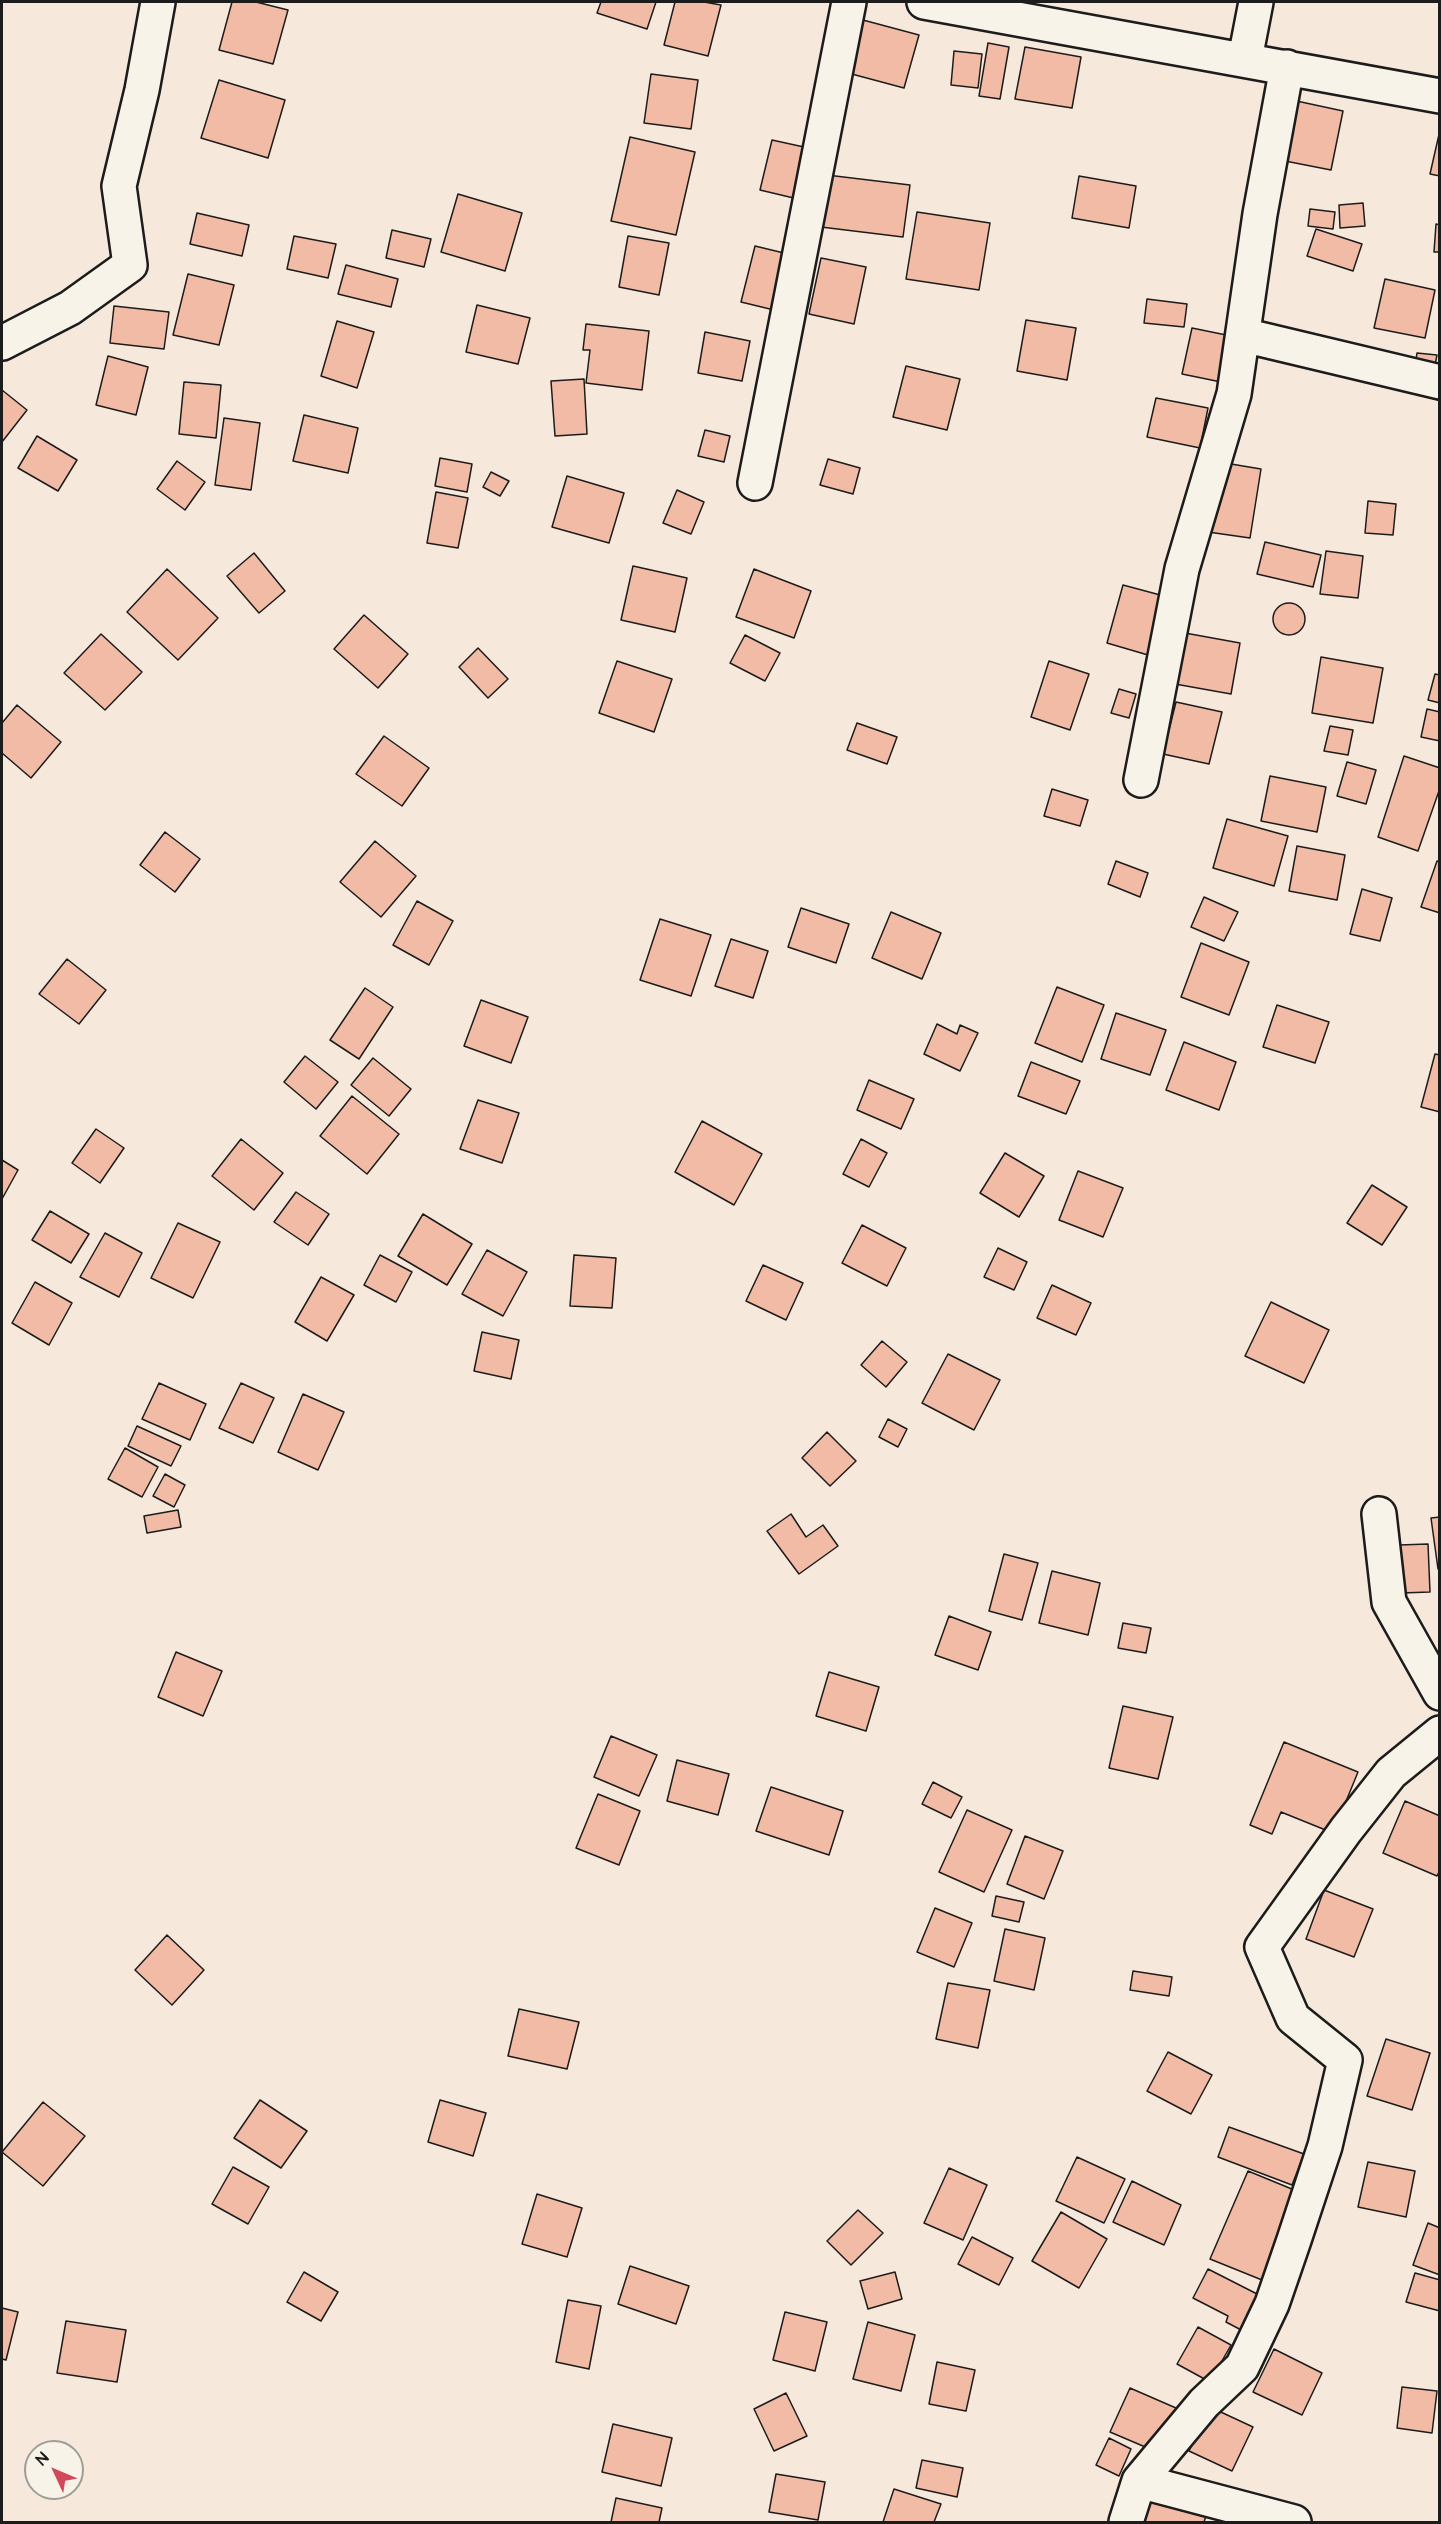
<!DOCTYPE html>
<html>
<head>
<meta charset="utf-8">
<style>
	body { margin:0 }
	#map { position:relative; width:1441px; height:2524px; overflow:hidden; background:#f6e8db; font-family:"Architects Daughter",sans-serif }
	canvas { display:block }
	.frame { position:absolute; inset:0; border:3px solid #1c1c1c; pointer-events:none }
	.north { position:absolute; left:24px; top:2440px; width:60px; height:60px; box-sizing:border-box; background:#f7f3e8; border:2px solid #9f9d96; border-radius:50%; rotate:314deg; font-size:16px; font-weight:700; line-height:24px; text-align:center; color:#1c1c1c }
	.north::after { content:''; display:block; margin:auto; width:21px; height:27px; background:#d1495b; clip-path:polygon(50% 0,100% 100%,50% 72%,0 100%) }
</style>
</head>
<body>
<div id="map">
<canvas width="1441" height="2524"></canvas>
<div class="frame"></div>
<div class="north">N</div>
</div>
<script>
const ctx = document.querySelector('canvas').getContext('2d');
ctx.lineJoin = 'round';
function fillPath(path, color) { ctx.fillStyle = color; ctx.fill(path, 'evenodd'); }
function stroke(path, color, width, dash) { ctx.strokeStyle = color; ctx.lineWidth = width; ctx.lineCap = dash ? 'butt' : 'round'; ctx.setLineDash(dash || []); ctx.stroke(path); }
const building = new Path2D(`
	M 232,2 L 256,2 L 288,10 L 273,64 L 219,50 Z
	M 601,2 L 656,2 L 647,29 L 597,13 Z
	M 675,2 L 704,2 L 721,5 L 708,56 L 664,45 Z
	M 863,20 L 919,35 L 904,88 L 848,73 Z
	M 988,43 L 1009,47 L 1000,99 L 979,96 Z
	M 1025,47 L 1081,57 L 1072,108 L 1015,99 Z
	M 954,51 L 982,54 L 978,88 L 951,85 Z
	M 651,74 L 698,80 L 691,129 L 644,123 Z
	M 219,80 L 285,100 L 268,158 L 201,138 Z
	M 1292,100 L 1343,111 L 1331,170 L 1280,160 Z
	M 1440,130 L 1440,176 L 1430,174 Z
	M 630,137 L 695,152 L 676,235 L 611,221 Z
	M 772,140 L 813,149 L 802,200 L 760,190 Z
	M 827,175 L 910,185 L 903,237 L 821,227 Z
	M 1079,176 L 1136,186 L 1129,228 L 1072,218 Z
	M 458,194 L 522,213 L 505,271 L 441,252 Z
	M 1363,203 L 1365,226 L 1340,228 L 1339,205 Z
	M 1310,209 L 1335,212 L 1333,229 L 1308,226 Z
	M 917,212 L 990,223 L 979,290 L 906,279 Z
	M 197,213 L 249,225 L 242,256 L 190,244 Z
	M 1436,224 L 1440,225 L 1440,252 L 1434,252 Z
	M 1316,229 L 1362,244 L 1353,271 L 1307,256 Z
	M 392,230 L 431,239 L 424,267 L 386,258 Z
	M 294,236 L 336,244 L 328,278 L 287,269 Z
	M 628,236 L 669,243 L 659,295 L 619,287 Z
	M 755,246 L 788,254 L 774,310 L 741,302 Z
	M 821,258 L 866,267 L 854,324 L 809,314 Z
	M 346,265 L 398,279 L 391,307 L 338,294 Z
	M 188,274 L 234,285 L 219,345 L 173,335 Z
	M 1385,279 L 1435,290 L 1425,338 L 1374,328 Z
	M 1147,299 L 1187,304 L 1184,327 L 1144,323 Z
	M 477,305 L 530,318 L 518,364 L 466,352 Z
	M 114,306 L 169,312 L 164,349 L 110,343 Z
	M 1026,320 L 1076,328 L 1067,380 L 1017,371 Z
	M 337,321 L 374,332 L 357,388 L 321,376 Z
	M 586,324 L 649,331 L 642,390 L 586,383 L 590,350 L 583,350 Z
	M 1192,328 L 1236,337 L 1226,383 L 1182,374 Z
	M 705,332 L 750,341 L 742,381 L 698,373 Z
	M 1417,353 L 1437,355 L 1433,375 L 1414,373 Z
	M 108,356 L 148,367 L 136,415 L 96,405 Z
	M 906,366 L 960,379 L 947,430 L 893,417 Z
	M 584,379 L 587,434 L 555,436 L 551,381 Z
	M 184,382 L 221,385 L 216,438 L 179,434 Z
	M 2,390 L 27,410 L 2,442 Z
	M 1156,398 L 1208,408 L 1200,448 L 1147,437 Z
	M 304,415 L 358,428 L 348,473 L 293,461 Z
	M 224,418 L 260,423 L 251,490 L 215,485 Z
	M 705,430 L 730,436 L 724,462 L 698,456 Z
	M 37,436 L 77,460 L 58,491 L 18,468 Z
	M 440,458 L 472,464 L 467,492 L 435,486 Z
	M 828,459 L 860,468 L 853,494 L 820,485 Z
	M 177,461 L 205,482 L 185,510 L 157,489 Z
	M 1219,462 L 1261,469 L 1250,538 L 1208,532 Z
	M 491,472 L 509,481 L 500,496 L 483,487 Z
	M 567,476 L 624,493 L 609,543 L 552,527 Z
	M 677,490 L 704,502 L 691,534 L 663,523 Z
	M 436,492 L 468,498 L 458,548 L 427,543 Z
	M 1368,501 L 1396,504 L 1393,535 L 1365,533 Z
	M 1265,542 L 1321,555 L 1313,587 L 1257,574 Z
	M 1326,551 L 1363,556 L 1358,598 L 1320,594 Z
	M 254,553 L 285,591 L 259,613 L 227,576 Z
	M 633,566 L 687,578 L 675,632 L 621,620 Z
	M 167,569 L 218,618 L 178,660 L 127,612 Z
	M 754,569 L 811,591 L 794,638 L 736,617 Z
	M 1123,585 L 1164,596 L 1148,655 L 1107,643 Z
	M1273 619a16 16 0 1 1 32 0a16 16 0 1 1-32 0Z
	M 364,615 L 408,654 L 378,688 L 334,649 Z
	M 1185,633 L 1240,643 L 1231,694 L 1175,684 Z
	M 101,634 L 142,672 L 105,710 L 64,673 Z
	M 745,635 L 780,653 L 765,681 L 730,663 Z
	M 478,648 L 508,679 L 488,698 L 459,667 Z
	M 1321,657 L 1383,668 L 1373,723 L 1312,713 Z
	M 617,661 L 672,679 L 654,732 L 599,713 Z
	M 1049,661 L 1089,674 L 1070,730 L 1031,717 Z
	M 1435,674 L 1440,675 L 1440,703 L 1428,700 Z
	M 1119,689 L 1136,694 L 1129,718 L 1111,713 Z
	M 1176,702 L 1222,712 L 1209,764 L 1163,754 Z
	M 17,705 L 61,742 L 31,778 L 2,753 L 2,723 Z
	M 1427,709 L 1440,712 L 1440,741 L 1421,737 Z
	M 857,723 L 897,737 L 887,764 L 847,750 Z
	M 1330,726 L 1353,730 L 1348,755 L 1324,751 Z
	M 384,736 L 429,768 L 402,806 L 356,774 Z
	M 1404,756 L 1440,768 L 1440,788 L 1418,851 L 1378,837 Z
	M 1347,762 L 1376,770 L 1366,804 L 1337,796 Z
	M 1270,776 L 1326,787 L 1317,832 L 1261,821 Z
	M 1052,789 L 1088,800 L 1080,826 L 1044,816 Z
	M 1227,819 L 1288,836 L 1274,886 L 1213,868 Z
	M 165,832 L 200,859 L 175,892 L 140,865 Z
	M 375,841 L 416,876 L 381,917 L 340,882 Z
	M 1297,846 L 1345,855 L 1337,900 L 1289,891 Z
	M 1116,861 L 1148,873 L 1140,897 L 1108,884 Z
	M 1437,861 L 1440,862 L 1440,913 L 1421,907 Z
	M 1362,889 L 1392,898 L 1380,941 L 1350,934 Z
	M 1204,897 L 1238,912 L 1224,941 L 1191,927 Z
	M 417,901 L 453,921 L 429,965 L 393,945 Z
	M 801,908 L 849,924 L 836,963 L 788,947 Z
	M 891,912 L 941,933 L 922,979 L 872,958 Z
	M 660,919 L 711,935 L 691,996 L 640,980 Z
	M 731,939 L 768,951 L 753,998 L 715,986 Z
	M 1201,943 L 1249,962 L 1229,1015 L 1181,997 Z
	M 67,959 L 106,990 L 79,1024 L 39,994 Z
	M 1057,987 L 1104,1005 L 1082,1062 L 1035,1043 Z
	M 365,988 L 393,1007 L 359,1059 L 330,1040 Z
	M 481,1000 L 528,1017 L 511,1063 L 464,1046 Z
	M 1277,1005 L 1329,1022 L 1315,1063 L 1263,1047 Z
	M 1116,1013 L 1166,1030 L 1150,1075 L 1101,1059 Z
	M 937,1024 L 957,1034 L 960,1025 L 978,1033 L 960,1071 L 924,1054 Z
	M 1184,1042 L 1236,1062 L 1219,1110 L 1166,1090 Z
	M 1435,1054 L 1440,1055 L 1440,1112 L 1421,1107 Z
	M 305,1056 L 338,1082 L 316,1109 L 284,1082 Z
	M 373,1058 L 411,1089 L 389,1116 L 351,1085 Z
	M 1031,1062 L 1080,1081 L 1066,1114 L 1018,1096 Z
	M 869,1080 L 914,1099 L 901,1129 L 857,1110 Z
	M 352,1096 L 399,1134 L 367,1174 L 320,1136 Z
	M 478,1100 L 519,1113 L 502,1163 L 460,1149 Z
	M 702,1121 L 762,1154 L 734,1205 L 675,1172 Z
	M 96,1129 L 124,1148 L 100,1183 L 72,1163 Z
	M 241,1139 L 283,1173 L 254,1210 L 212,1176 Z
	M 861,1139 L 887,1153 L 869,1187 L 843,1174 Z
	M 1005,1153 L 1044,1176 L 1019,1217 L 980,1193 Z
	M 2,1160 L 18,1170 L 2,1199 Z
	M 1078,1171 L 1123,1188 L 1103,1237 L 1059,1220 Z
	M 1372,1185 L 1407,1207 L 1382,1245 L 1347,1223 Z
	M 296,1192 L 329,1214 L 308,1245 L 274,1222 Z
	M 50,1211 L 89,1234 L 71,1263 L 32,1240 Z
	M 423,1214 L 472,1244 L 447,1285 L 398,1256 Z
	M 178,1223 L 220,1242 L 193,1298 L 151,1278 Z
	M 862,1225 L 906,1248 L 887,1286 L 842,1263 Z
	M 105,1233 L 142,1253 L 119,1297 L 80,1277 Z
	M 998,1248 L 1027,1262 L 1014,1290 L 984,1277 Z
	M 487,1250 L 527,1272 L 503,1316 L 462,1294 Z
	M 380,1255 L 412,1272 L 396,1302 L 364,1285 Z
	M 574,1255 L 616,1258 L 612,1308 L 570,1306 Z
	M 763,1265 L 803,1283 L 786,1320 L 746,1301 Z
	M 321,1277 L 354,1295 L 327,1341 L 295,1322 Z
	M 35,1282 L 72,1303 L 49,1345 L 12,1323 Z
	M 1052,1285 L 1091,1303 L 1076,1335 L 1037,1318 Z
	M 1271,1302 L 1329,1330 L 1304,1383 L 1245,1356 Z
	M 482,1332 L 519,1340 L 511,1379 L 474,1371 Z
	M 882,1341 L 907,1362 L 886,1387 L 861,1365 Z
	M 948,1354 L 1000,1380 L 974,1430 L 922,1403 Z
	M 159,1383 L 206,1404 L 190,1440 L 142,1419 Z
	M 241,1383 L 274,1398 L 253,1443 L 219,1428 Z
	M 303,1394 L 344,1412 L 318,1470 L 278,1452 Z
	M 888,1419 L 907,1429 L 898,1447 L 879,1437 Z
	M 137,1426 L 181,1446 L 171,1466 L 128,1446 Z
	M 827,1432 L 856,1461 L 830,1486 L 802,1458 Z
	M 125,1448 L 158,1467 L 142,1497 L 108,1479 Z
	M 165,1474 L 185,1485 L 174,1507 L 153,1496 Z
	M 178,1510 L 181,1527 L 147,1533 L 144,1516 Z
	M 791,1514 L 806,1537 L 823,1525 L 838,1546 L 799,1574 L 767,1531 Z
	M 1440,1517 L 1440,1569 L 1438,1569 L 1431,1518 Z
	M 1428,1544 L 1430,1592 L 1401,1593 L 1399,1545 Z
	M 1004,1554 L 1038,1563 L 1022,1620 L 989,1611 Z
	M 1052,1571 L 1100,1583 L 1088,1635 L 1039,1623 Z
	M 949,1616 L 991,1632 L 978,1670 L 935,1655 Z
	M 1123,1623 L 1151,1628 L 1146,1653 L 1118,1648 Z
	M 176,1652 L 222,1671 L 203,1716 L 158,1697 Z
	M 829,1672 L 879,1687 L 866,1731 L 816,1716 Z
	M 1123,1706 L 1173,1717 L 1158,1779 L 1109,1768 Z
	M 611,1736 L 657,1755 L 639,1796 L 594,1777 Z
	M 1284,1742 L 1358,1772 L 1333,1833 L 1281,1812 L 1272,1834 L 1250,1825 Z
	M 677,1760 L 729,1774 L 718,1815 L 667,1801 Z
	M 933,1782 L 962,1797 L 951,1818 L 922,1804 Z
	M 771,1787 L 843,1811 L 829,1855 L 756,1831 Z
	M 598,1794 L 640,1811 L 619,1865 L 576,1848 Z
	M 1405,1801 L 1440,1816 L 1440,1870 L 1437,1876 L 1383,1853 Z
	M 967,1810 L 1012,1830 L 984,1892 L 939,1872 Z
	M 1025,1836 L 1063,1851 L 1044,1899 L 1007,1884 Z
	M 1324,1890 L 1373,1909 L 1354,1957 L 1306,1939 Z
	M 996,1896 L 1024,1902 L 1019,1922 L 992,1916 Z
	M 935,1908 L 972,1923 L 954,1967 L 917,1952 Z
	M 1005,1929 L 1045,1938 L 1034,1990 L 994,1981 Z
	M 167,1935 L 204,1970 L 172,2005 L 135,1970 Z
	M 1133,1971 L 1172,1977 L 1169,1996 L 1130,1990 Z
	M 948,1983 L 990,1990 L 978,2048 L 936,2039 Z
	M 519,2009 L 579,2022 L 567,2069 L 508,2056 Z
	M 1386,2039 L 1430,2053 L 1412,2110 L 1367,2096 Z
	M 1168,2052 L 1212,2075 L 1191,2114 L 1147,2091 Z
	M 260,2100 L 307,2131 L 281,2168 L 234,2138 Z
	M 440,2100 L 486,2113 L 473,2156 L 428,2142 Z
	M 43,2102 L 85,2136 L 43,2186 L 2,2152 Z
	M 1229,2127 L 1304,2154 L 1292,2185 L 1218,2157 Z
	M 1077,2157 L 1125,2179 L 1104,2223 L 1056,2201 Z
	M 1368,2162 L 1415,2171 L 1406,2217 L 1358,2207 Z
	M 233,2167 L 269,2187 L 248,2224 L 212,2204 Z
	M 949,2168 L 987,2185 L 963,2240 L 924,2223 Z
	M 1248,2171 L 1304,2194 L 1267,2282 L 1210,2259 Z
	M 1132,2181 L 1181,2205 L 1164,2245 L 1113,2222 Z
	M 537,2194 L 582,2208 L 567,2257 L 522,2244 Z
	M 858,2210 L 883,2233 L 851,2265 L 827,2241 Z
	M 1061,2212 L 1107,2239 L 1079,2288 L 1032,2261 Z
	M 1428,2223 L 1440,2228 L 1440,2275 L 1413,2265 Z
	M 972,2237 L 1013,2258 L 999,2285 L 958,2264 Z
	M 630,2266 L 689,2286 L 676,2324 L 618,2304 Z
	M 1208,2269 L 1263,2297 L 1245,2332 L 1226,2322 L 1228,2316 L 1193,2298 Z
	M 304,2272 L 338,2292 L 321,2321 L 287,2302 Z
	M 895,2272 L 902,2299 L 868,2309 L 860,2281 Z
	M 1415,2273 L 1440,2280 L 1440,2311 L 1406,2302 Z
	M 568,2300 L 601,2306 L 589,2369 L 556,2362 Z
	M 2,2308 L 18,2312 L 6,2360 L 2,2359 Z
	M 785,2312 L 827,2322 L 815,2371 L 773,2360 Z
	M 66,2321 L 126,2330 L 117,2382 L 57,2373 Z
	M 868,2322 L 915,2335 L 901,2391 L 853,2379 Z
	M 1198,2327 L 1231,2345 L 1210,2382 L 1177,2364 Z
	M 1274,2349 L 1322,2373 L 1302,2415 L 1253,2392 Z
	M 937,2362 L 975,2370 L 966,2411 L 929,2404 Z
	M 1402,2387 L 1437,2391 L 1432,2433 L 1397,2428 Z
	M 1130,2388 L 1176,2408 L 1157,2452 L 1110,2432 Z
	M 786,2393 L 807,2436 L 774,2451 L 754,2409 Z
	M 1210,2407 L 1253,2427 L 1232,2471 L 1189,2451 Z
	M 613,2424 L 672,2438 L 661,2486 L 602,2472 Z
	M 1109,2438 L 1131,2449 L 1119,2476 L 1096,2465 Z
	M 922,2460 L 963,2468 L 957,2497 L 916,2488 Z
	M 776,2474 L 825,2482 L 818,2520 L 769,2512 Z
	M 894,2489 L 941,2504 L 934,2522 L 883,2522 Z
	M 1152,2492 L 1208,2510 L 1204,2522 L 1142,2522 Z
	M 616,2498 L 662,2508 L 659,2522 L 611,2522 Z`);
fillPath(building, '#f2bba6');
stroke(building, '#1c1c1c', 1.5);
const street = new Path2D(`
	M 924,2 L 1440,96
	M 1245,59 L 1256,2
	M 1243,335 L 1440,382
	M 2,343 L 70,308 L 130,265 L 119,186 L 142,90 L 158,2
	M 755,483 L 849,2
	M 1141,780 L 1182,569 L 1234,394 L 1260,214 L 1287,67
	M 1379,1514 L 1389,1602 L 1440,1693
	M 1139,2481 L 1294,2522
	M 1126,2522 L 1139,2481 L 1204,2403 L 1242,2367 L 1272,2304 L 1294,2240 L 1325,2146 L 1345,2060 L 1293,2018 L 1262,1947 L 1346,1830 L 1391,1773 L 1440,1733`);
stroke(street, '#1c1c1c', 38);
stroke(street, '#f7f3e8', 33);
</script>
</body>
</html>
